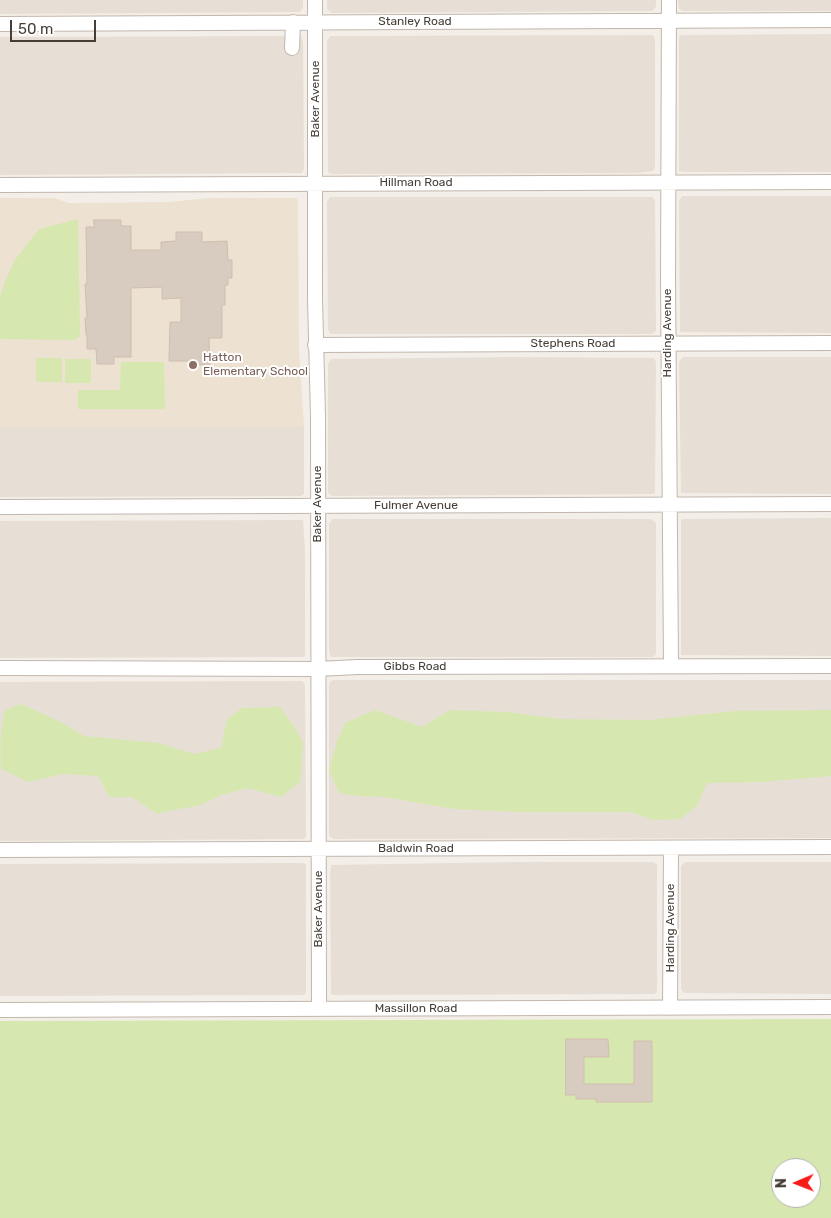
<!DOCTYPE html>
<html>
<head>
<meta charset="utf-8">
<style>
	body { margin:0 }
	#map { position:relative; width:831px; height:1218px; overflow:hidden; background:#f3eee7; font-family:Rubik,sans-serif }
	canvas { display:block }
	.north { position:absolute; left:771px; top:1158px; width:50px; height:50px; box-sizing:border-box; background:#fff; border:1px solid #b5b2af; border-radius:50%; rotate:269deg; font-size:14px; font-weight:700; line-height:20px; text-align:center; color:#463e36 }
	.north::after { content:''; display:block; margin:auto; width:18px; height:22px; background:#f91d18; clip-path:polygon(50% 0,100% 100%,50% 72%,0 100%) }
	.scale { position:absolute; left:10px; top:20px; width:86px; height:22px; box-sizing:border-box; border:2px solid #463e36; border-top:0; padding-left:6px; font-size:15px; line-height:18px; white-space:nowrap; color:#463e36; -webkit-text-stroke:4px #fff; paint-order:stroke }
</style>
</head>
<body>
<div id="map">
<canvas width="831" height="1218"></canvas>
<div class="north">N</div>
<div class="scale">50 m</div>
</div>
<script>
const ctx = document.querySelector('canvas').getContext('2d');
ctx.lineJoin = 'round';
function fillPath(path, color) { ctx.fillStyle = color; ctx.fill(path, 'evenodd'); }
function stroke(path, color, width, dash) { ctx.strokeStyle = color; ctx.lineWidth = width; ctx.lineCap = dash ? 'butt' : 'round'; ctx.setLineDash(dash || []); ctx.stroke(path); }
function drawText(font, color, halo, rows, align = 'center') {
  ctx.font = font + ' Rubik,sans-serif'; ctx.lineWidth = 4; ctx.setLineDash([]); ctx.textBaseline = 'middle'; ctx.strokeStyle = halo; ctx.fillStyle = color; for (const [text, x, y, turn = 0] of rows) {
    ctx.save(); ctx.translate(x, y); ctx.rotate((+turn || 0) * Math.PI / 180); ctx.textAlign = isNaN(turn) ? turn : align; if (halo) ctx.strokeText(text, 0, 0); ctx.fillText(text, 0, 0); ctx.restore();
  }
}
fillPath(new Path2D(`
	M 0,0 L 303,0 L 303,7 L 300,12 L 0,14 Z
	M 327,0 L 656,0 L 656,6 L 653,11 L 332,13 L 327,9 Z
	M 678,0 L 831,0 L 831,11 L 683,11 L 679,9 Z
	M 831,34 L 831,172 L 683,172 L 679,171 L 679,36 L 681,35 Z
	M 653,35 L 655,40 L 655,167 L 653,171 L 635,173 L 331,174 L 328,172 L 327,41 L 330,36 Z
	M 301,36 L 303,41 L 304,169 L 302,173 L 0,175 L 0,37 Z
	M 682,196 L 831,196 L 831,333 L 680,332 L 679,201 Z
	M 330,197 L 653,197 L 655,201 L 656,331 L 651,334 L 330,334 L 328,329 L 327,202 Z
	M 518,357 L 654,358 L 656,362 L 655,493 L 652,494 L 332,496 L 328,493 L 328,364 L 331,359 Z
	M 683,357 L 831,357 L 831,494 L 681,493 L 679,362 Z
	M 0,427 L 304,427 L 304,494 L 301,496 L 0,497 Z
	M 831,518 L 831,656 L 681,655 L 681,520 L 683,519 Z
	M 332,519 L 651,519 L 656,523 L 656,654 L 653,657 L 331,657 L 329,651 L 329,524 Z
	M 303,520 L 305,550 L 305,656 L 303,657 L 0,658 L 0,521 Z
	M 333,680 L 831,680 L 831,838 L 333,839 L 329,836 L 329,686 L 330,682 Z
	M 302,681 L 305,685 L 306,837 L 304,839 L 0,841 L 0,682 Z
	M 516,862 L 652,862 L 657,864 L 657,992 L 654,994 L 333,995 L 331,994 L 330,873 L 331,865 Z
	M 685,862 L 831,862 L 831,994 L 684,993 L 681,989 L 681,866 Z
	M 302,863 L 305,864 L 306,866 L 306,992 L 304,995 L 0,996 L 0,864 Z`), '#e7dfd5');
fillPath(new Path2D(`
	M 0,198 L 54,198 L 69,203 L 169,202 L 210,198 L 297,198 L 298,204 L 299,350 L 304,427 L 0,427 Z`), '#ede1d1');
fillPath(new Path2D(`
	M 78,219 L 80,336 L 75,340 L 0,339 L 0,297 L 5,281 L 15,260 L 39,229 Z
	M 36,358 L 62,358 L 62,382 L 36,382 Z
	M 65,359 L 91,359 L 91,383 L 65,383 Z
	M 121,362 L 164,362 L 165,409 L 78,409 L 78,390 L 120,390 Z
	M 21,704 L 63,723 L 84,736 L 159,743 L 194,754 L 221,748 L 227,719 L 242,708 L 280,707 L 297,731 L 303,743 L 300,782 L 281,797 L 247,788 L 222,795 L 198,806 L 172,810 L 157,814 L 132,797 L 109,797 L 98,776 L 63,774 L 28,782 L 1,769 C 0,750 0,728 5,710 Z
	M 375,710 L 422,727 L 450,710 L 507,712 L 560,719 L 650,720 L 734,711 L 831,710 L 831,776 L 761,782 L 707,783 L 697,806 L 680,819 L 653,820 L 631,812 L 520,812 L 454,809 L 384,797 L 358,796 L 339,793 L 329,771 L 337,741 L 345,723 Z
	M 831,1019 L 831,1218 L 0,1218 L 0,1021 ZM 781,1168 L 811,1168 L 811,1198 L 781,1198 Z`), '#d6e8b0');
const building = new Path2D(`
	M 94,220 L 121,220 L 121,226 L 131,226 L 131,250 L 161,250 L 161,242 L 176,241 L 176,232 L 202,232 L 202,242 L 227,241 L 228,260 L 232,260 L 232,278 L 228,278 L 228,285 L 225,285 L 225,305 L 222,305 L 222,338 L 209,338 L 210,365 L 193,365 L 193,361 L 169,361 L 170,322 L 181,322 L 181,298 L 162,299 L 162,287 L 131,288 L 131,357 L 114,357 L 114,364 L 97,364 L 96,349 L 87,349 L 87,335 L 86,335 L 85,318 L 87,318 L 85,284 L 87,284 L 86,227 L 94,227 Z
	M 566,1039 L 608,1039 L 609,1057 L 584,1057 L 584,1084 L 634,1084 L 634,1041 L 652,1041 L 652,1102 L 596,1102 L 596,1099 L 576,1099 L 576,1095 L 566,1095 Z`);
fillPath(building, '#d8cbbf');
stroke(building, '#d0bfb0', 1);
const minor = new Path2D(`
	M 315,0 L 315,299 L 318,416 L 319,1009
	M 669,0 L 668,279 L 671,665
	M 0,24 L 831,20
	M 292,48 L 293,22
	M 0,185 L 831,182
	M 315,345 L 831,343
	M 0,507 L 831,504
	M 0,668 L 318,669 L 357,667 L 831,666
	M 0,850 L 831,847
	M 670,1008 L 671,849
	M 0,1010 L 831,1007`);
stroke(minor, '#c2b7ad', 16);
stroke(minor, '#fff', 14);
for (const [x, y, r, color] of [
	[193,365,5,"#8d6e63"]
]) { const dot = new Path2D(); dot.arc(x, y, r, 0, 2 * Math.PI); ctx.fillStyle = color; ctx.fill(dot); stroke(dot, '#fff', 2); }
drawText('12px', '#463e36', '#fff', [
	["Stanley Road",415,22],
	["Baker Avenue",316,99,-90],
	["Hillman Road",416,183],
	["Harding Avenue",668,333,-90],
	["Stephens Road",573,344],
	["Baker Avenue",318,504,-90],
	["Fulmer Avenue",416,506],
	["Gibbs Road",415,667],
	["Baldwin Road",416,849],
	["Baker Avenue",319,909,-90],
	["Harding Avenue",671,928,-90],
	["Massillon Road",416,1009]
]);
drawText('12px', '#785e54', '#fff', [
	["Hatton",203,358],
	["Elementary School",203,372]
], 'left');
</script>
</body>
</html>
